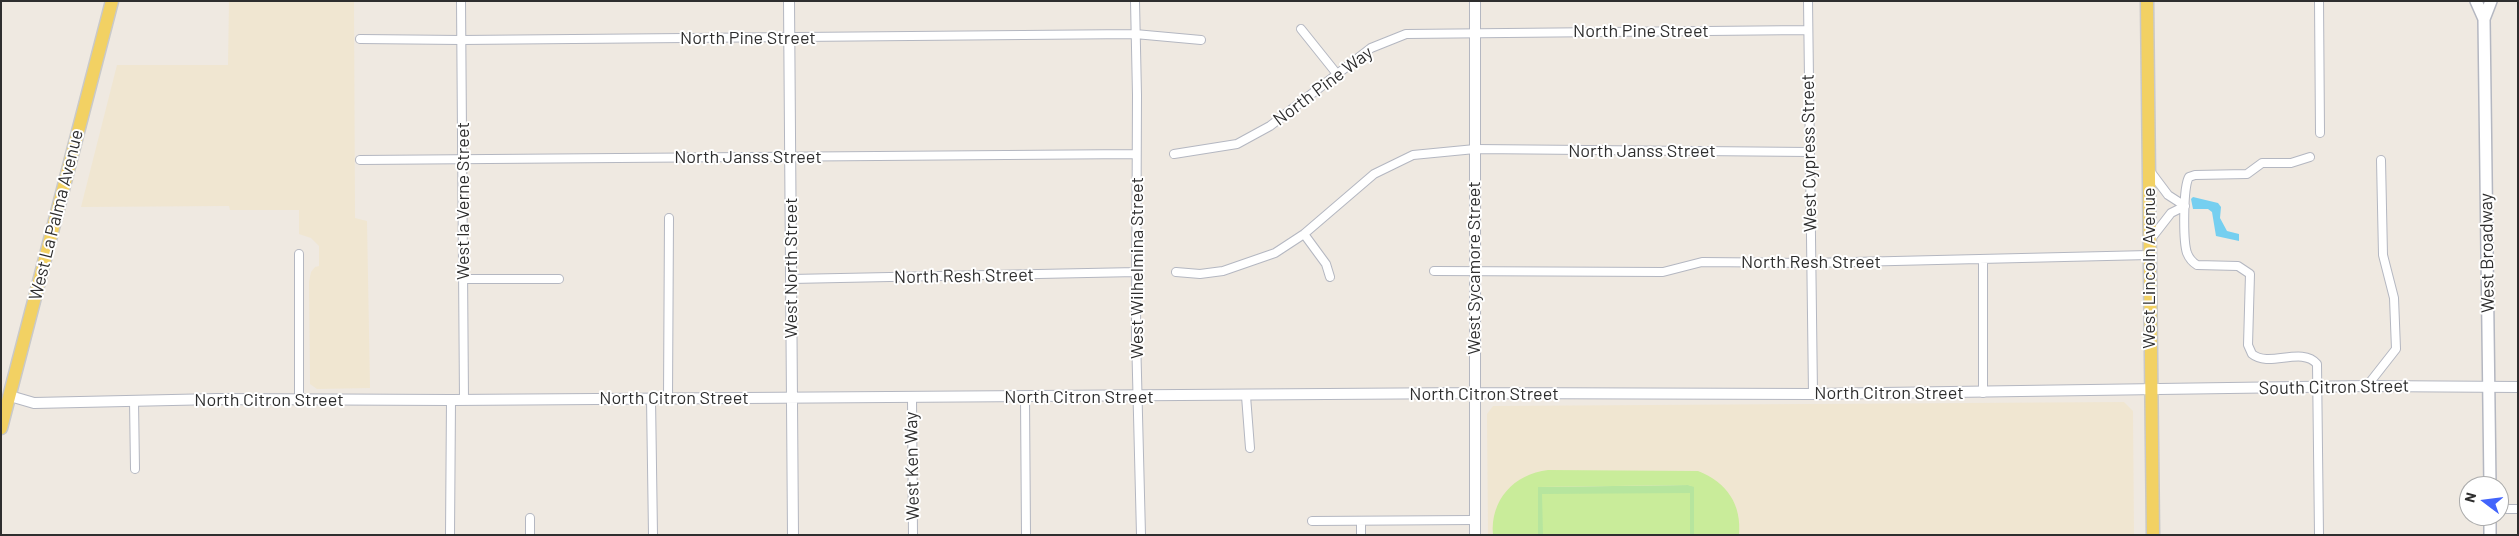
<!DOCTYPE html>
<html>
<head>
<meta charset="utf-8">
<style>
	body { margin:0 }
	#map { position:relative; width:2519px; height:536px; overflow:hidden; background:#efe9e1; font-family:Barlow,sans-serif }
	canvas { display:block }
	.frame { position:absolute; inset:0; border:2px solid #2e2e2e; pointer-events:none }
	.north { position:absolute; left:2459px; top:476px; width:50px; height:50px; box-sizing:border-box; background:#fff; border:1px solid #ababab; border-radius:50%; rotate:285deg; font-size:14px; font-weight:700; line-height:20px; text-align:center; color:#2e2e2e }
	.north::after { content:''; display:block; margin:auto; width:18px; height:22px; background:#4264fb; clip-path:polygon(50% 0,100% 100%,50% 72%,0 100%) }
</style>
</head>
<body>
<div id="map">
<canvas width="2519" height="536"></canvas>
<div class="frame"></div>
<div class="north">N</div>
</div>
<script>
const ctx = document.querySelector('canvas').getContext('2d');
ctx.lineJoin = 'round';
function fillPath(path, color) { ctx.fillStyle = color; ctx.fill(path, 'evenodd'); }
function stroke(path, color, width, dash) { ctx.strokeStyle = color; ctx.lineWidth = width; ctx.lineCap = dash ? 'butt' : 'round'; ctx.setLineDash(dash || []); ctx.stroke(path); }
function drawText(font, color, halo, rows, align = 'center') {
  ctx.font = font + ' Barlow,sans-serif'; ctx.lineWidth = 4; ctx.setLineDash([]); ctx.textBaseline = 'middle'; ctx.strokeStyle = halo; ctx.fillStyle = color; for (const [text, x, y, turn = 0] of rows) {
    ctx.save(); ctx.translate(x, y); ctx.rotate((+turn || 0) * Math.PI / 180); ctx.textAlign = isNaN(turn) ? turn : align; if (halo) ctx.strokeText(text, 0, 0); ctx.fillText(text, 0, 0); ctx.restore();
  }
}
fillPath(new Path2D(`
	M 229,1 L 354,1 L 355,218 L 367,221 L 370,388 L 317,389 L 310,384 L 309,282 L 311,272 L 315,267 L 319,266 L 319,246 L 311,238 L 299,234 L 299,210 L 230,210 L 229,206 L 81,207 L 117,65 L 228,65 Z
	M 2124,402 L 2133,411 L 2134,535 L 1488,535 L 1487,414 L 1493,406 Z`), '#f0e6d1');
fillPath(new Path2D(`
	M 1688,485 L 1694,486 L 1694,535 L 1538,535 L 1538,487 Z`), '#b6e59e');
fillPath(new Path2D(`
	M 1548,470 L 1698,471 C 1727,482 1742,505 1739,535 L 1694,535 L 1694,487 L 1688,485 L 1538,487 L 1538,535 L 1493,535 C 1490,500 1514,474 1548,470 Z
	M 1690,493 L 1690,535 L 1543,535 L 1542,494 Z`), '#c9ec9a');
fillPath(new Path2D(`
	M 2193,197 L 2218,203 L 2221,207 L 2220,218 L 2227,231 L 2239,234 L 2239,241 L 2216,236 L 2212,212 L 2208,209 L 2193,209 L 2191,199 Z`), '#75cff0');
const minor = new Path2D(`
	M 461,1 L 464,400
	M 1135,1 L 1137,95 L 1136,335 L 1141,535
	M 1808,1 L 1813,394
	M 2319,1 L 2320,133
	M 1301,29 L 1337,74
	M 360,39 L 461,40 L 1135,34 L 1201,40
	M 1174,154 L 1237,144 L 1270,126 L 1371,48 L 1406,34 L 1807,30
	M 2310,157 L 2291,163 L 2262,163 L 2247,174 L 2195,175 L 2189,177 C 2183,187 2183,241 2187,253 C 2189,258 2192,262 2197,265 L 2238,266 L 2250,274 L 2248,345 L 2252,354 C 2269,368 2302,346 2317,364 L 2319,535
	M 360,160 L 1136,154
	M 2150,171 L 2168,195 L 2185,206
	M 1304,234 L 1326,264 L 1330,277
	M 2150,240 L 2171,213 L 2185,206
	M 299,254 L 299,400
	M 1983,259 L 1983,393
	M 1434,271 L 1663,272 L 1702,262 L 1810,263 L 2149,255
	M 1176,272 L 1200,274 L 1223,271 L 1275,253 L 1304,234 L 1374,174 L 1413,155 L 1475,149 L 1809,152
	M 463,279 L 559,279
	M 791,279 L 1137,272
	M 2367,386 L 2396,349 L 2394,298 L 2383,255 L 2381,160
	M 1246,396 L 1250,448
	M 912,397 L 913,535
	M 1025,397 L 1026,535
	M 651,398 L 653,535
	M 668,398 L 669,218
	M 134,400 L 135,469
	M 2499,509 L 2518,509
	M 530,518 L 530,535
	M 1312,521 L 1474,520
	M 1361,522 L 1361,535
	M 450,535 L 451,400`);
const tertiary = new Path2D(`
	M 789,1 L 793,535
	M 10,396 L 34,403 L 218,399 L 451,400 L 1473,393 L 1813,394 L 2367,386 L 2518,387
	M 1475,535 L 1475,1`);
const secondary = new Path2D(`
	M 2476,1 L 2484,19
	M 2490,486 L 2484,19 L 2491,1
	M 2490,516 L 2490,535`);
const primary = new Path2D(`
	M 2147,1 L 2153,535
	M 1,428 L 112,1`);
stroke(minor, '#b4b7c1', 10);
stroke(tertiary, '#b4b7c1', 12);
stroke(secondary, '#b4b7c1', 14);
stroke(primary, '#c9c9c9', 15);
stroke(minor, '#fff', 8);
stroke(tertiary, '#fff', 10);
stroke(secondary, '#fff', 11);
stroke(primary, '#f2d163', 12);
drawText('18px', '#2e2e2e', '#fff', [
	["North Pine Street",1641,31],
	["North Pine Street",748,38],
	["North Pine Way",1323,86,-37],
	["North Janss Street",1642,151],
	["West Cypress Street",1809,153,-91],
	["North Janss Street",748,157],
	["West la Verne Street",463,201,-90],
	["West La Palma Avenue",56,215,-76],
	["West Broadway",2487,253,-91],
	["North Resh Street",1811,262],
	["West North Street",791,268,-90],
	["West Wilhelmina Street",1137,268,-90],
	["West Sycamore Street",1474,268,-90],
	["West Lincoln Avenue",2149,268,-90],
	["North Resh Street",964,276,-1],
	["South Citron Street",2334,387,-1],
	["North Citron Street",1889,393],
	["North Citron Street",1484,394],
	["North Citron Street",1079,397],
	["North Citron Street",674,398],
	["North Citron Street",269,400],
	["West Ken Way",912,466,-91]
]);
</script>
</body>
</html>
